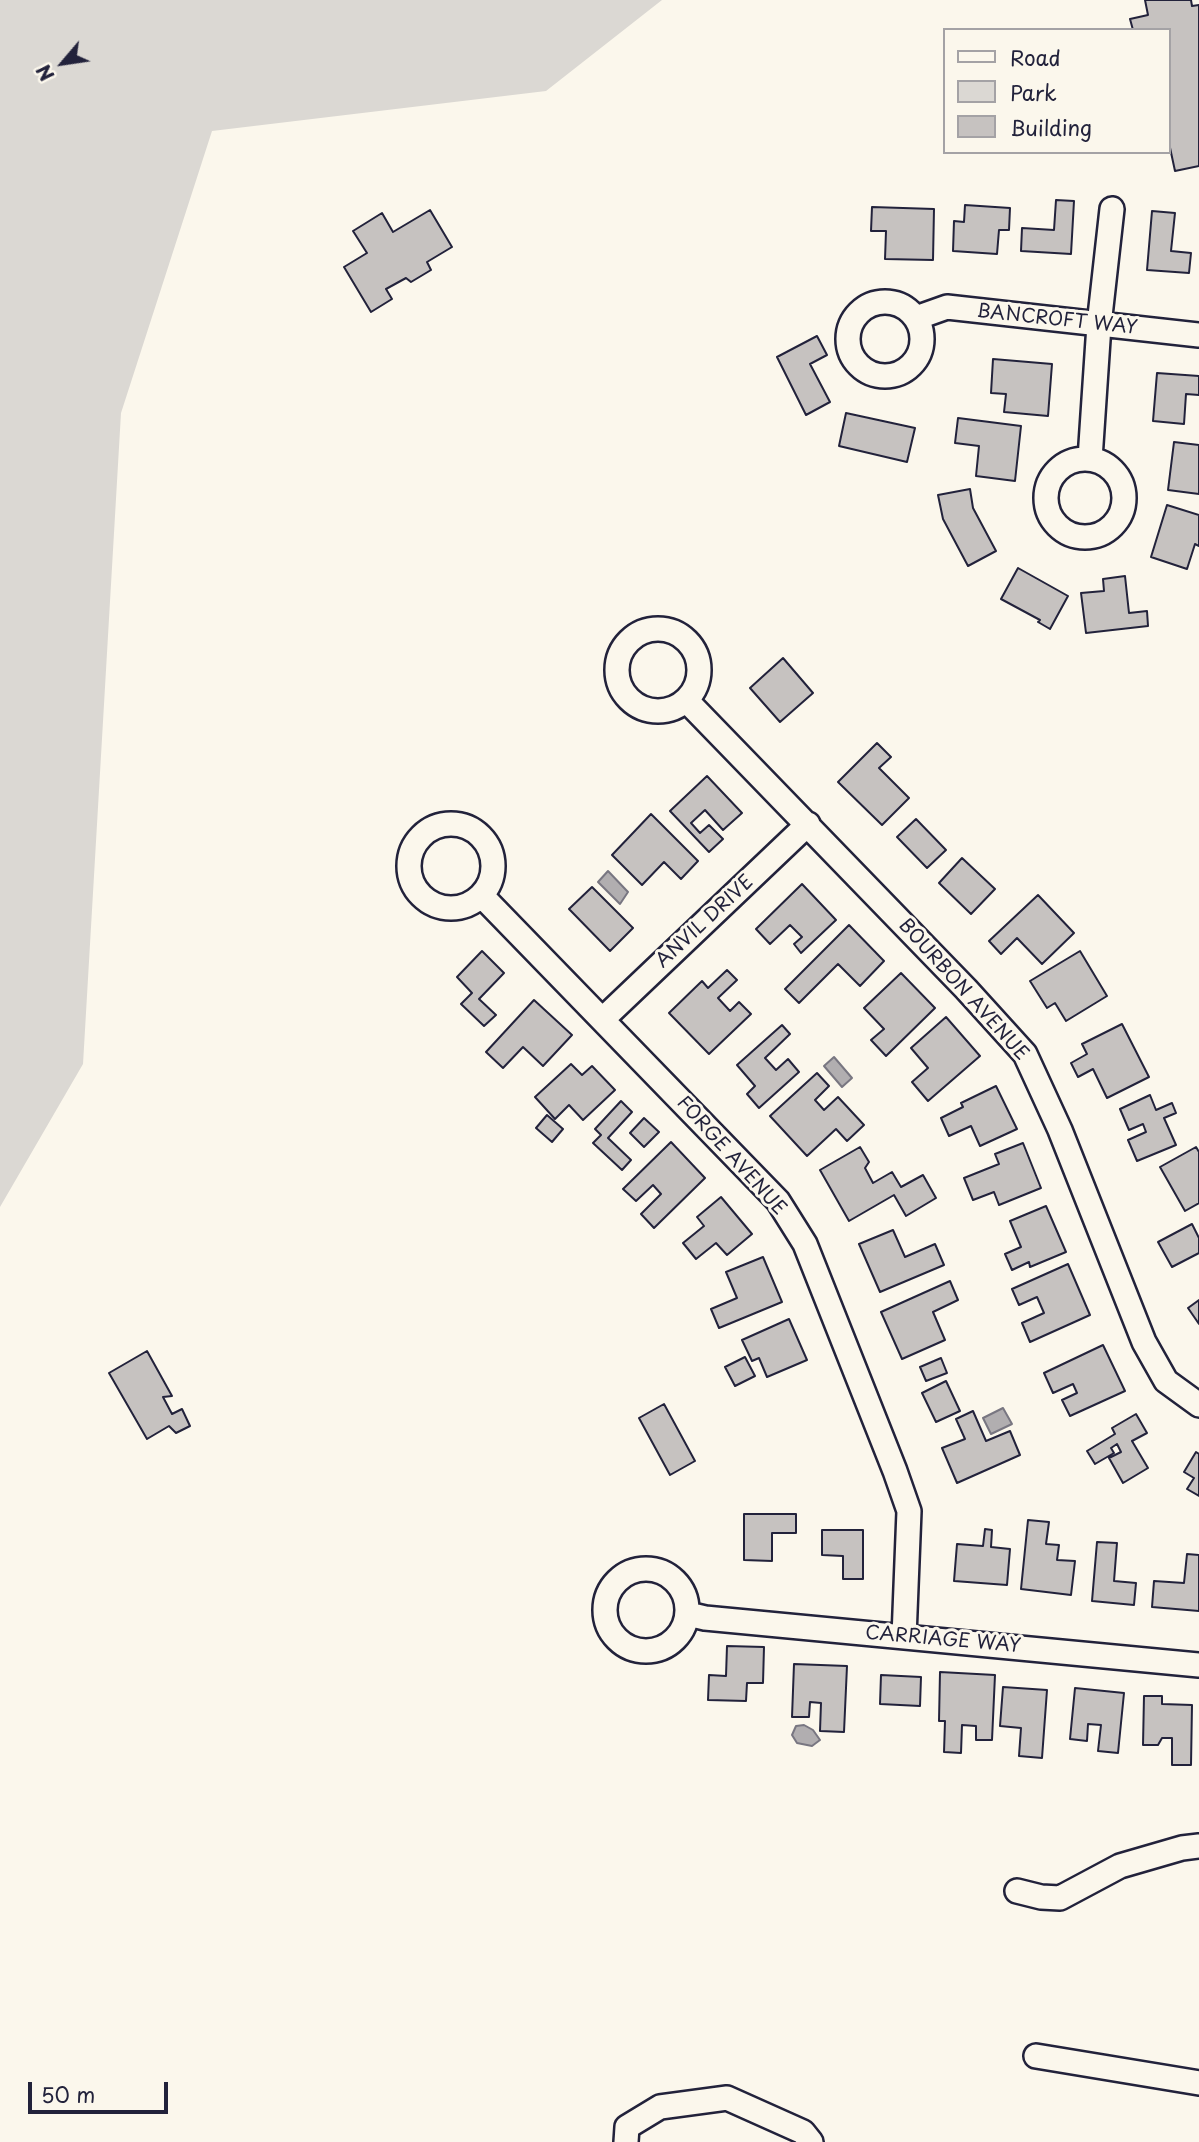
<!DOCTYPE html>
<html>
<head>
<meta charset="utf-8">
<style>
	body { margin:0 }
	#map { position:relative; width:1199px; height:2142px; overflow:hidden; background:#fbf7ec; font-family:"Playpen Sans",sans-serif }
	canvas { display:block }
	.legend { position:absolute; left:943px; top:28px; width:228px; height:126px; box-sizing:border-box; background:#fbf7ec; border:2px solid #a4a2a5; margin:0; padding:9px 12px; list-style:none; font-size:21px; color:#22223b }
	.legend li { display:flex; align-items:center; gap:14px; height:35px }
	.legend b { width:35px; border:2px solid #a4a2a5 }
	.north { position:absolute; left:28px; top:28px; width:70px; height:70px; -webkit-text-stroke:5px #fbf7ec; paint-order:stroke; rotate:241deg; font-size:19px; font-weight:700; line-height:28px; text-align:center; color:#22223b }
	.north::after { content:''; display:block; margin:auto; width:24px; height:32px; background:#22223b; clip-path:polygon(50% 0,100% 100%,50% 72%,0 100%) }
	.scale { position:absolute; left:28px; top:2082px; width:140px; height:32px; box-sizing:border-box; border:4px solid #22223b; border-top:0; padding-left:9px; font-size:21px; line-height:24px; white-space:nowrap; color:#22223b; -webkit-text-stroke:5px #fbf7ec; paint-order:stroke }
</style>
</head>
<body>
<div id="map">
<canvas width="1199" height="2142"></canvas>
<ul class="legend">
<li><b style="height:9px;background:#fbf7ec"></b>Road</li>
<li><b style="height:19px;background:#dbd8d3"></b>Park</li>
<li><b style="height:19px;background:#c6c2c0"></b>Building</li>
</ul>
<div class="north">N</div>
<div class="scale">50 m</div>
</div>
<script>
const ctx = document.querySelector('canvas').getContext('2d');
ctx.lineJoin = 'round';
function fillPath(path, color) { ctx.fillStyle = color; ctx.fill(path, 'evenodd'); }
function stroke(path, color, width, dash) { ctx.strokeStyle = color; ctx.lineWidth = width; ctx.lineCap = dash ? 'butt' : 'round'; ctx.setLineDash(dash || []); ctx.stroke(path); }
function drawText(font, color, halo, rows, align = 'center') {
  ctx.font = font + ' "Playpen Sans",sans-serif'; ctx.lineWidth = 6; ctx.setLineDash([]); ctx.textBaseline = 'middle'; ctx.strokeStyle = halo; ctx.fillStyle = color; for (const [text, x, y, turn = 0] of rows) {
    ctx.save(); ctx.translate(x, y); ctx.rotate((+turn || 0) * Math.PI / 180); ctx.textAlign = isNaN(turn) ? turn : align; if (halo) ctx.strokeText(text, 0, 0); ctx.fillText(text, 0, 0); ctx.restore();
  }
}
fillPath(new Path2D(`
	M 0,0 L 662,0 L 546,91 L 212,131 L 121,413 L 83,1064 L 0,1207 Z`), '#dbd8d3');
const water = new Path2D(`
	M 608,871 L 628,892 L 620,904 L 598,882 Z
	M 834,1057 L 852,1078 L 842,1087 L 824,1066 Z
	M 1003,1408 L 1012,1424 L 991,1434 L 983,1418 Z
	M 804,1725 L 813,1730 L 820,1740 L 812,1746 L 797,1743 L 792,1735 L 796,1726 Z`);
fillPath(water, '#b1aeb0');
stroke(water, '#787681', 2);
const building = new Path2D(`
	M 1145,0 L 1191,0 L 1192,6 L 1199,5 L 1199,166 L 1175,171 L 1169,143 L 1169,30 L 1133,30 L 1130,19 L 1148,15 Z
	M 1056,200 L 1074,201 L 1071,254 L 1021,251 L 1022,228 L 1054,230 Z
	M 965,205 L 1010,208 L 1009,230 L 999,230 L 997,254 L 953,251 L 954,221 L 964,222 Z
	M 872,207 L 934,209 L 933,260 L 885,259 L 886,231 L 871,231 Z
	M 430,210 L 452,247 L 427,262 L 431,270 L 411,282 L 406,278 L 386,289 L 392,299 L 371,312 L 344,267 L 367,253 L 353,231 L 382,213 L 393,232 Z
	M 1152,211 L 1175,213 L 1171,251 L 1191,253 L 1189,273 L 1147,270 Z
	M 817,336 L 827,355 L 810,364 L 830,402 L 806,415 L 777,357 Z
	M 993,359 L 1052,364 L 1048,416 L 1004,412 L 1006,394 L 991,393 Z
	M 1157,373 L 1199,376 L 1199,395 L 1186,394 L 1184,424 L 1153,421 Z
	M 846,413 L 915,428 L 907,462 L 839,446 Z
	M 958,418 L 1021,426 L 1015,481 L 976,476 L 979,446 L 955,443 Z
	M 1174,442 L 1199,445 L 1199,494 L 1168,490 Z
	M 970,489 L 973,508 L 996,551 L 968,566 L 943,519 L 938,495 Z
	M 1167,505 L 1199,515 L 1199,546 L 1195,544 L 1187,569 L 1151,557 Z
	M 1018,568 L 1068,596 L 1050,629 L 1038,622 L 1040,620 L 1001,599 Z
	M 1125,576 L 1129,613 L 1147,611 L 1148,626 L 1086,633 L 1081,593 L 1104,591 L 1103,579 Z
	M 783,658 L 813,693 L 780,722 L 750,688 Z
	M 877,743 L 891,757 L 879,768 L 909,798 L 882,825 L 838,782 Z
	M 707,776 L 742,813 L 723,830 L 705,810 L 691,823 L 700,833 L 709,825 L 723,839 L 709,852 L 670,811 Z
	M 651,814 L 698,861 L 681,879 L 664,862 L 642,885 L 612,855 Z
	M 916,819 L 946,850 L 927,868 L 897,837 Z
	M 962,858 L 995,889 L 971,914 L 939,883 Z
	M 802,884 L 836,920 L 801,953 L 794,944 L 802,937 L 790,925 L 770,944 L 756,929 Z
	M 592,887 L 633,928 L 610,951 L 569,909 Z
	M 1038,895 L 1074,933 L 1042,964 L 1017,938 L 1001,954 L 989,941 Z
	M 849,925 L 884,961 L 860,986 L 838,964 L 799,1003 L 785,989 Z
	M 482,951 L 504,973 L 479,999 L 496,1015 L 484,1026 L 461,1004 L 472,993 L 457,977 Z
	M 1080,951 L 1107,996 L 1066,1021 L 1055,1003 L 1047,1008 L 1030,981 Z
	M 727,970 L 737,980 L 718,998 L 730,1011 L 739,1002 L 751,1014 L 709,1054 L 669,1013 L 702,981 L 708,988 Z
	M 901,973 L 935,1008 L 886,1056 L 871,1040 L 884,1029 L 864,1008 Z
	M 534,1000 L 572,1035 L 543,1066 L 523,1047 L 503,1068 L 486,1052 Z
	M 946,1017 L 980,1056 L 928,1101 L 912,1082 L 928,1068 L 911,1048 Z
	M 1122,1024 L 1149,1077 L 1107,1098 L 1093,1069 L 1078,1077 L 1071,1063 L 1087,1054 L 1082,1044 Z
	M 782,1025 L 790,1034 L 765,1058 L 776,1070 L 788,1059 L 799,1072 L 759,1108 L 747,1094 L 755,1086 L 737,1065 Z
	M 571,1064 L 582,1075 L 592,1066 L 615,1090 L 583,1120 L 569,1105 L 555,1119 L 535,1097 Z
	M 817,1073 L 829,1086 L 815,1100 L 824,1110 L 838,1097 L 864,1125 L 847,1141 L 836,1129 L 807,1156 L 770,1116 Z
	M 996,1086 L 1017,1129 L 980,1146 L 971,1126 L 949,1136 L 941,1118 L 963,1107 L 961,1103 Z
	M 1150,1095 L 1156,1110 L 1172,1103 L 1176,1113 L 1164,1118 L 1176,1145 L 1137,1161 L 1128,1140 L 1146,1132 L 1143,1124 L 1129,1130 L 1120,1109 Z
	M 621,1101 L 632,1112 L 608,1138 L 631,1160 L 622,1170 L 593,1143 L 601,1135 L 595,1129 Z
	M 547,1115 L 563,1129 L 552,1142 L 536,1128 Z
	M 644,1118 L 659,1132 L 644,1147 L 630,1133 Z
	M 671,1142 L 705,1178 L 654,1228 L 641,1214 L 661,1194 L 653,1185 L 636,1201 L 623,1189 Z
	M 1023,1143 L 1041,1188 L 999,1205 L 994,1192 L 973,1200 L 964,1178 L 999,1164 L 995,1154 Z
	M 860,1147 L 869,1162 L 865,1168 L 873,1183 L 892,1172 L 901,1187 L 923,1175 L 936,1198 L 906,1216 L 894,1195 L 849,1221 L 820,1170 Z
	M 1196,1147 L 1199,1152 L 1199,1203 L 1185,1211 L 1160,1167 Z
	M 721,1197 L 752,1234 L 727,1255 L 716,1243 L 696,1259 L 683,1243 L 704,1226 L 697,1217 Z
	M 1046,1206 L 1066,1252 L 1030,1267 L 1029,1262 L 1012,1270 L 1005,1254 L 1021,1247 L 1010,1221 Z
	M 1192,1224 L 1199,1238 L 1199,1253 L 1172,1267 L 1158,1242 Z
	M 893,1230 L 905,1257 L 935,1244 L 944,1265 L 880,1292 L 859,1244 Z
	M 763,1257 L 782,1302 L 719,1328 L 711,1309 L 737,1298 L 726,1272 Z
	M 1068,1264 L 1090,1315 L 1030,1342 L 1022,1323 L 1044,1313 L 1037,1297 L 1019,1305 L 1012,1289 Z
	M 950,1281 L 958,1300 L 933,1312 L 945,1340 L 902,1359 L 881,1312 Z
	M 1199,1300 L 1199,1324 L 1188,1308 Z
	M 789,1319 L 807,1360 L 767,1377 L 759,1358 L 752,1361 L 742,1340 Z
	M 1103,1345 L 1125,1391 L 1070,1416 L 1062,1400 L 1077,1393 L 1073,1384 L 1053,1393 L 1044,1373 Z
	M 147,1351 L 172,1396 L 163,1397 L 172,1414 L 182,1409 L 190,1426 L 176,1433 L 169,1426 L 147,1439 L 109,1373 Z
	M 745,1357 L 755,1376 L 735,1386 L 725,1367 Z
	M 941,1358 L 947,1373 L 926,1381 L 920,1367 Z
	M 946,1381 L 960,1411 L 936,1422 L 922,1393 Z
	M 664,1404 L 695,1461 L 670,1475 L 639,1418 Z
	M 973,1411 L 986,1441 L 1010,1431 L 1020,1455 L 957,1483 L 942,1448 L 965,1439 L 956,1419 Z
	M 1136,1414 L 1147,1433 L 1132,1441 L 1148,1468 L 1123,1483 L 1109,1458 L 1121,1452 L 1117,1444 L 1111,1448 L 1114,1453 L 1095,1464 L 1087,1451 L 1115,1434 L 1112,1428 Z
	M 1196,1452 L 1199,1454 L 1199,1496 L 1187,1489 L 1194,1478 L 1184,1472 Z
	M 744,1514 L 796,1514 L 796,1533 L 772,1533 L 772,1561 L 744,1560 Z
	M 1028,1520 L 1049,1522 L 1046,1544 L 1059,1545 L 1057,1560 L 1075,1561 L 1071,1595 L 1021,1589 Z
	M 985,1529 L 992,1530 L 991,1547 L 1010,1549 L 1007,1585 L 954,1581 L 957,1544 L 983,1546 Z
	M 822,1530 L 863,1530 L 863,1579 L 843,1579 L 843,1556 L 822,1555 Z
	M 1097,1542 L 1117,1543 L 1114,1581 L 1136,1583 L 1134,1605 L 1092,1601 Z
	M 1187,1554 L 1199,1555 L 1199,1611 L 1152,1607 L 1154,1581 L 1184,1583 Z
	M 727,1646 L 764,1647 L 763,1683 L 747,1683 L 746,1701 L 708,1700 L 709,1675 L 726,1676 Z
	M 794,1664 L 847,1666 L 844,1732 L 820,1731 L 821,1703 L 810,1702 L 809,1717 L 792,1717 Z
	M 940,1672 L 995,1675 L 992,1740 L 976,1740 L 976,1726 L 962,1725 L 961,1753 L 944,1752 L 945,1721 L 939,1721 Z
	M 881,1675 L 921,1677 L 920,1706 L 880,1704 Z
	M 1003,1687 L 1047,1690 L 1042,1758 L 1019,1756 L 1021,1728 L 1000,1726 Z
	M 1075,1688 L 1124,1693 L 1118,1753 L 1098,1751 L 1101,1725 L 1088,1724 L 1087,1741 L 1070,1739 Z
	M 1144,1696 L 1162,1696 L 1162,1704 L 1192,1705 L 1191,1765 L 1172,1765 L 1172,1738 L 1162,1738 L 1158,1745 L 1143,1745 Z`);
fillPath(building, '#c6c2c0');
stroke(building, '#22223b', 2);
const minor = new Path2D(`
	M848 339a37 37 0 1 1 74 0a37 37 0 1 1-74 0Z
	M 916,318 L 947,307 L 1199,335
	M 1090,459 L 1099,325 L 1112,209
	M1046 498a39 39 0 1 1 78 0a39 39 0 1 1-78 0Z
	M617 670a41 41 0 1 1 82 0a41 41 0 1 1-82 0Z
	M 686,700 L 966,989 L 1025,1054 L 1060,1130 L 1144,1342 L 1166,1381 L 1199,1405
	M409 866a42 42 0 1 1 84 0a42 42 0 1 1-84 0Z
	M 482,896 L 778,1201 L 805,1244 L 895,1471 L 909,1511 L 904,1637
	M 603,1019 L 808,824
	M605 1610a41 41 0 1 1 82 0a41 41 0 1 1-82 0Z
	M 688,1614 L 705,1618 L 1199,1665
	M 1017,1891 L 1041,1897 L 1060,1898 L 1120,1866 L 1182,1848 L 1199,1846
	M 1036,2056 L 1199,2083
	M 626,2142 L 627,2127 L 660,2107 L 727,2098 L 803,2132 L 811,2142`);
stroke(minor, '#22223b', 28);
stroke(minor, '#fbf7ec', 23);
drawText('19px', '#22223b', '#fbf7ec', [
	["BANCROFT WAY",1057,320,6],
	["ANVIL DRIVE",705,922,-43],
	["BOURBON AVENUE",963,990,48],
	["FORGE AVENUE",731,1156,48],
	["CARRIAGE WAY",943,1640,5]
]);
</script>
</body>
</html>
